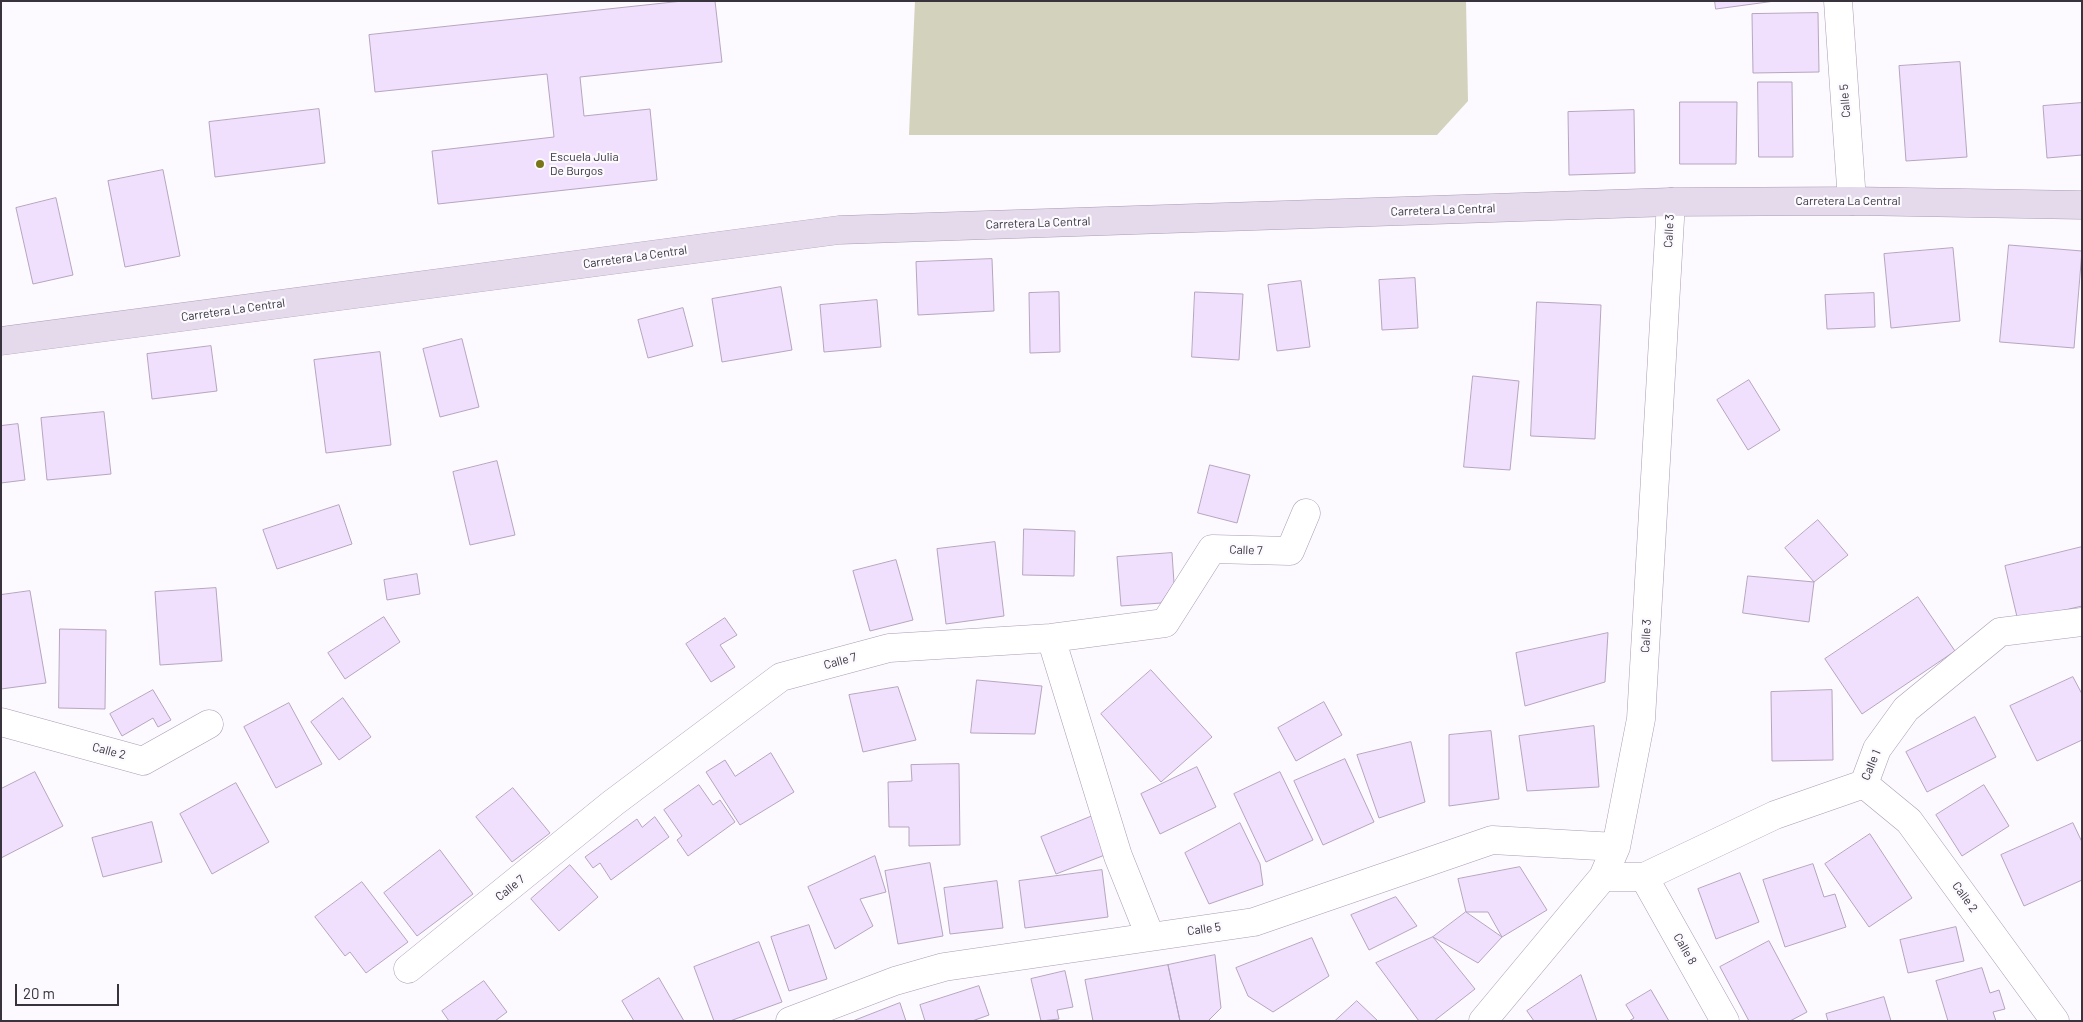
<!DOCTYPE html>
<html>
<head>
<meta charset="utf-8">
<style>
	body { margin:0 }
	#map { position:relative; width:2083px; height:1022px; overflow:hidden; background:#fcf9ff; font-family:Barlow,sans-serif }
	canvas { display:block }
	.frame { position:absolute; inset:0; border:2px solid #38333d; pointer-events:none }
	.scale { position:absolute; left:15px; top:984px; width:104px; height:22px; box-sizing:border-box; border:2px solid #38333d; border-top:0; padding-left:6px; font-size:15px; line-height:18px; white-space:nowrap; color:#38333d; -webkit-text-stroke:4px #fcf9ff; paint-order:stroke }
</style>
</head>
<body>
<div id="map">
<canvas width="2083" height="1022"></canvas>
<div class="frame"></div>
<div class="scale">20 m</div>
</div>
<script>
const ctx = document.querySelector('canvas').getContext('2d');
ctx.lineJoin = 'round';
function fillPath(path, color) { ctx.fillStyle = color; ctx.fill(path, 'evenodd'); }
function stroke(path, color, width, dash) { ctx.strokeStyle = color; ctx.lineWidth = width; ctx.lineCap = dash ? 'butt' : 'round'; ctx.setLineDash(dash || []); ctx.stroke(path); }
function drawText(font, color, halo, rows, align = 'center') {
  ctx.font = font + ' Barlow,sans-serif'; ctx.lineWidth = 4.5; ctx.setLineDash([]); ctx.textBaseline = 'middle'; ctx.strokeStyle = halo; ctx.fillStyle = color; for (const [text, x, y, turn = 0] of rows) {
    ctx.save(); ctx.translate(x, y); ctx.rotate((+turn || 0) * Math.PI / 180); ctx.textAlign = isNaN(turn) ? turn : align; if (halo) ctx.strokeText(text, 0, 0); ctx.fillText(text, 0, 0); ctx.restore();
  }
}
fillPath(new Path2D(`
	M 915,1 L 1466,1 L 1468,101 L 1437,135 L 909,135 Z`), '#d2d2bd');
const building = new Path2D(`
	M 683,1 L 715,1 L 722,62 L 580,77 L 584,116 L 650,109 L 657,180 L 438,204 L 432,151 L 554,137 L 547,74 L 375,92 L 369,35 Z
	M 1715,1 L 1775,1 L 1716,9 Z
	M 1818,13 L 1819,72 L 1753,73 L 1752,14 Z
	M 1960,62 L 1967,157 L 1906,161 L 1899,66 Z
	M 1758,82 L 1792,82 L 1793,157 L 1759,157 Z
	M 1680,102 L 1737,102 L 1736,164 L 1680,164 Z
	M 2082,103 L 2082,155 L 2047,158 L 2043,106 Z
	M 319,109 L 325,163 L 215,177 L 209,122 Z
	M 1634,110 L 1635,173 L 1569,175 L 1568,112 Z
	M 163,170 L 180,256 L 125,267 L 108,181 Z
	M 56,198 L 73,275 L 33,284 L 16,208 Z
	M 2009,245 L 2082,251 L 2074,348 L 2000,342 Z
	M 1953,248 L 1960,321 L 1891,328 L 1884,254 Z
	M 992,259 L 994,311 L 918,315 L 916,262 Z
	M 1415,278 L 1418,328 L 1382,330 L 1379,280 Z
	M 1301,281 L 1310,347 L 1277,351 L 1268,285 Z
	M 781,287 L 792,350 L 722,362 L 712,299 Z
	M 1059,292 L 1060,352 L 1030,353 L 1029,293 Z
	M 1195,292 L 1243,294 L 1239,360 L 1192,357 Z
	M 1874,293 L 1875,327 L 1827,329 L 1825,295 Z
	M 877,300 L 881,347 L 824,352 L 820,305 Z
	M 1537,302 L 1601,305 L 1595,439 L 1531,436 Z
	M 683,308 L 693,346 L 648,358 L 638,320 Z
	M 462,339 L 479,407 L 440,417 L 423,349 Z
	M 211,346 L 217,391 L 152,399 L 147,354 Z
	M 380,352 L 391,445 L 326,453 L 314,360 Z
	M 1473,376 L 1519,381 L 1510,470 L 1464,467 Z
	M 1749,380 L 1780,430 L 1748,450 L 1717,400 Z
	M 104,412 L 111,474 L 47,480 L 41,418 Z
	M 18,424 L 25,480 L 1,483 L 1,426 Z
	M 497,461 L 515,535 L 470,545 L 453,472 Z
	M 1210,465 L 1250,475 L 1237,523 L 1198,513 Z
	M 339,505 L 352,544 L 277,569 L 263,530 Z
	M 1818,520 L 1848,555 L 1814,582 L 1785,548 Z
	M 1024,529 L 1075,531 L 1074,576 L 1023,575 Z
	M 995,542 L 1004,616 L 946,624 L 937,549 Z
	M 2082,547 L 2082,606 L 2018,621 L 2005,566 Z
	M 1172,553 L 1174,583 L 1161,603 L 1121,606 L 1117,557 Z
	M 896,560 L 913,620 L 870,631 L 853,571 Z
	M 417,574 L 420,594 L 387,600 L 384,580 Z
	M 1748,576 L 1814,582 L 1809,622 L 1743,613 Z
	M 216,588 L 222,661 L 160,665 L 155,592 Z
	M 30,591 L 46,683 L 1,689 L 1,595 Z
	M 1918,597 L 1955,651 L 1862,714 L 1825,659 Z
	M 384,617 L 400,642 L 345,679 L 328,653 Z
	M 725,618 L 737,635 L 720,645 L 735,667 L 711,682 L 686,644 Z
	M 60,629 L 106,630 L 105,709 L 59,708 Z
	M 1608,633 L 1605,682 L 1525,706 L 1516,653 Z
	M 1151,670 L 1212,737 L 1161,782 L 1101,714 Z
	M 2073,677 L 2082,694 L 2082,740 L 2037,761 L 2010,706 Z
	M 977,680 L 1042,686 L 1035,734 L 971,733 Z
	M 898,687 L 916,740 L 863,752 L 849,695 Z
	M 153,690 L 171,720 L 158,727 L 153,718 L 122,736 L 110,714 Z
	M 1832,690 L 1833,760 L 1772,761 L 1771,692 Z
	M 343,698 L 371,737 L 339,760 L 311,722 Z
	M 1324,702 L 1342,735 L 1296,761 L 1278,728 Z
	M 289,703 L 322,764 L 276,788 L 244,727 Z
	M 1975,717 L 1996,757 L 1927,792 L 1906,752 Z
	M 1594,726 L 1599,787 L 1527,791 L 1519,736 Z
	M 1491,731 L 1499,799 L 1449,806 L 1449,735 Z
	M 1411,742 L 1425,802 L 1379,818 L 1357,755 Z
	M 771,753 L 794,792 L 740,825 L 706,772 L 725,760 L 735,776 Z
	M 1345,759 L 1374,822 L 1323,845 L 1294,781 Z
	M 959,764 L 960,845 L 909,846 L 909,827 L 889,827 L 888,782 L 912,781 L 911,765 Z
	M 1197,767 L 1216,807 L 1160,834 L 1141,794 Z
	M 35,772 L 63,826 L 1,858 L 1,789 Z
	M 1280,772 L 1313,840 L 1266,862 L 1234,794 Z
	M 236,783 L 269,842 L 212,874 L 180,814 Z
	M 699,785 L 713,805 L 720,800 L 735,822 L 688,856 L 677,840 L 682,836 L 664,810 Z
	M 1984,785 L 2009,826 L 1962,856 L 1936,815 Z
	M 513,788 L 550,833 L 512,862 L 476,817 Z
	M 1095,815 L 1110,853 L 1056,874 L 1041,837 Z
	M 655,817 L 669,837 L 611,880 L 600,863 L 593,868 L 585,857 L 637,819 L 642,827 Z
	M 152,822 L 162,862 L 103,877 L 92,838 Z
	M 1240,823 L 1260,864 L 1263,885 L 1209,904 L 1185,853 Z
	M 2073,823 L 2082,842 L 2082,880 L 2024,906 L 2001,855 Z
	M 1870,834 L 1912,898 L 1869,927 L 1825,864 Z
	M 440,850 L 473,894 L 417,936 L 384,893 Z
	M 875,856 L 886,892 L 860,899 L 873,926 L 835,949 L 808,887 Z
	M 930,863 L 943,936 L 898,944 L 885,871 Z
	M 1813,864 L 1824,897 L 1835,894 L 1846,927 L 1785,947 L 1763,880 Z
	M 570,865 L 598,897 L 559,931 L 531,899 Z
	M 1520,867 L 1547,910 L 1502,937 L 1488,912 L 1466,912 L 1458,879 Z
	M 1102,870 L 1108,917 L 1025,928 L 1019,881 Z
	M 1740,873 L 1759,922 L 1716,939 L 1698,889 Z
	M 997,881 L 1003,928 L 950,934 L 944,888 Z
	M 362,882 L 408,942 L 366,973 L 350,952 L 345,956 L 315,917 Z
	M 1396,897 L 1417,926 L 1369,950 L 1351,915 Z
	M 1466,912 L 1502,937 L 1478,963 L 1433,937 Z
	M 809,925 L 827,979 L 789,991 L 771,937 Z
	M 1956,927 L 1964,961 L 1908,973 L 1900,940 Z
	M 1433,937 L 1475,989 L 1434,1021 L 1419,1021 L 1376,963 Z
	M 1312,938 L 1329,976 L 1273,1012 L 1248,996 L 1236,968 Z
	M 1769,941 L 1807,1012 L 1790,1021 L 1749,1021 L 1720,967 Z
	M 759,942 L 782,1002 L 730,1021 L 714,1021 L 694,967 Z
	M 1215,955 L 1221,1008 L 1208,1021 L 1180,1021 L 1168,965 Z
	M 1168,965 L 1180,1021 L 1093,1021 L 1085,980 Z
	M 1982,968 L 1990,993 L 1999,990 L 2005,1009 L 1993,1012 L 1996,1021 L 1948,1021 L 1936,981 Z
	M 1065,971 L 1073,1007 L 1057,1010 L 1059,1019 L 1041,1021 L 1031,979 Z
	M 1581,975 L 1597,1021 L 1534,1021 L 1527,1011 Z
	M 659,978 L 684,1021 L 634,1021 L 622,1001 Z
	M 484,981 L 507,1012 L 495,1021 L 449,1021 L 442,1011 Z
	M 979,986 L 989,1015 L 972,1021 L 925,1021 L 920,1005 Z
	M 1651,990 L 1669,1021 L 1629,1021 L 1634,1018 L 1626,1005 Z
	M 1884,997 L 1891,1021 L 1828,1021 L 1826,1014 Z
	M 1357,1001 L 1378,1021 L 1335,1021 Z
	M 900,1003 L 906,1021 L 853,1021 Z`);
fillPath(building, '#f0dffd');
stroke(building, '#b5a6bf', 1);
const street = new Path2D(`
	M 1838,1 L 1852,201
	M 1051,638 L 1118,856 L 1150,936
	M 1,722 L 143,761 L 209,724
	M 1864,784 L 1909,821 L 2055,1021
	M 1603,877 L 1644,877 L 1775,815 L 1864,784 L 1877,749 L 1906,709 L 2000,632 L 2082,622
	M 1644,877 L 1725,1021
	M 408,969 L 613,803 L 781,677 L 889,648 L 1051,638 L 1165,623 L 1212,549 L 1290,551 L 1306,513
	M 790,1021 L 895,981 L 944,967 L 1254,922 L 1492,840 L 1616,847
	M 1483,1021 L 1603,877 L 1616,847 L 1641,719 L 1671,202`);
const secondary = new Path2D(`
	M 1,341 L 839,230 L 1671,202 L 1852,201 L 2082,205`);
stroke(street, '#aa9cb4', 29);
stroke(secondary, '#aa9cb4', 29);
stroke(street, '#fff', 28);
stroke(secondary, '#e5daec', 28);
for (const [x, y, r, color] of [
	[540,164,5,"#797519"]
]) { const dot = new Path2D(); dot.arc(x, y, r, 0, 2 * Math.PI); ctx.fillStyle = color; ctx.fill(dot); stroke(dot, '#fcf9ff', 2); }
drawText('12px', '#38333d', '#fcf9ff', [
	["Calle 5",1845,101,-94],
	["Carretera La Central",1848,201],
	["Carretera La Central",1443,210,-2],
	["Carretera La Central",1038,223,-2],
	["Calle 3",1669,231,-87],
	["Carretera La Central",635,257,-8],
	["Carretera La Central",233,310,-8],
	["Calle 7",1246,550,2],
	["Calle 3",1646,636,-87],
	["Calle 7",840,661,-15],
	["Calle 2",109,751,15],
	["Calle 1",1871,765,-67],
	["Calle 7",510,888,-39],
	["Calle 2",1965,897,54],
	["Calle 5",1204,929,-8],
	["Calle 8",1685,949,60]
]);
drawText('12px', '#38333d', '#fcf9ff', [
	["Escuela Julia",550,157],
	["De Burgos",550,171]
], 'left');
</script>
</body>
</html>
